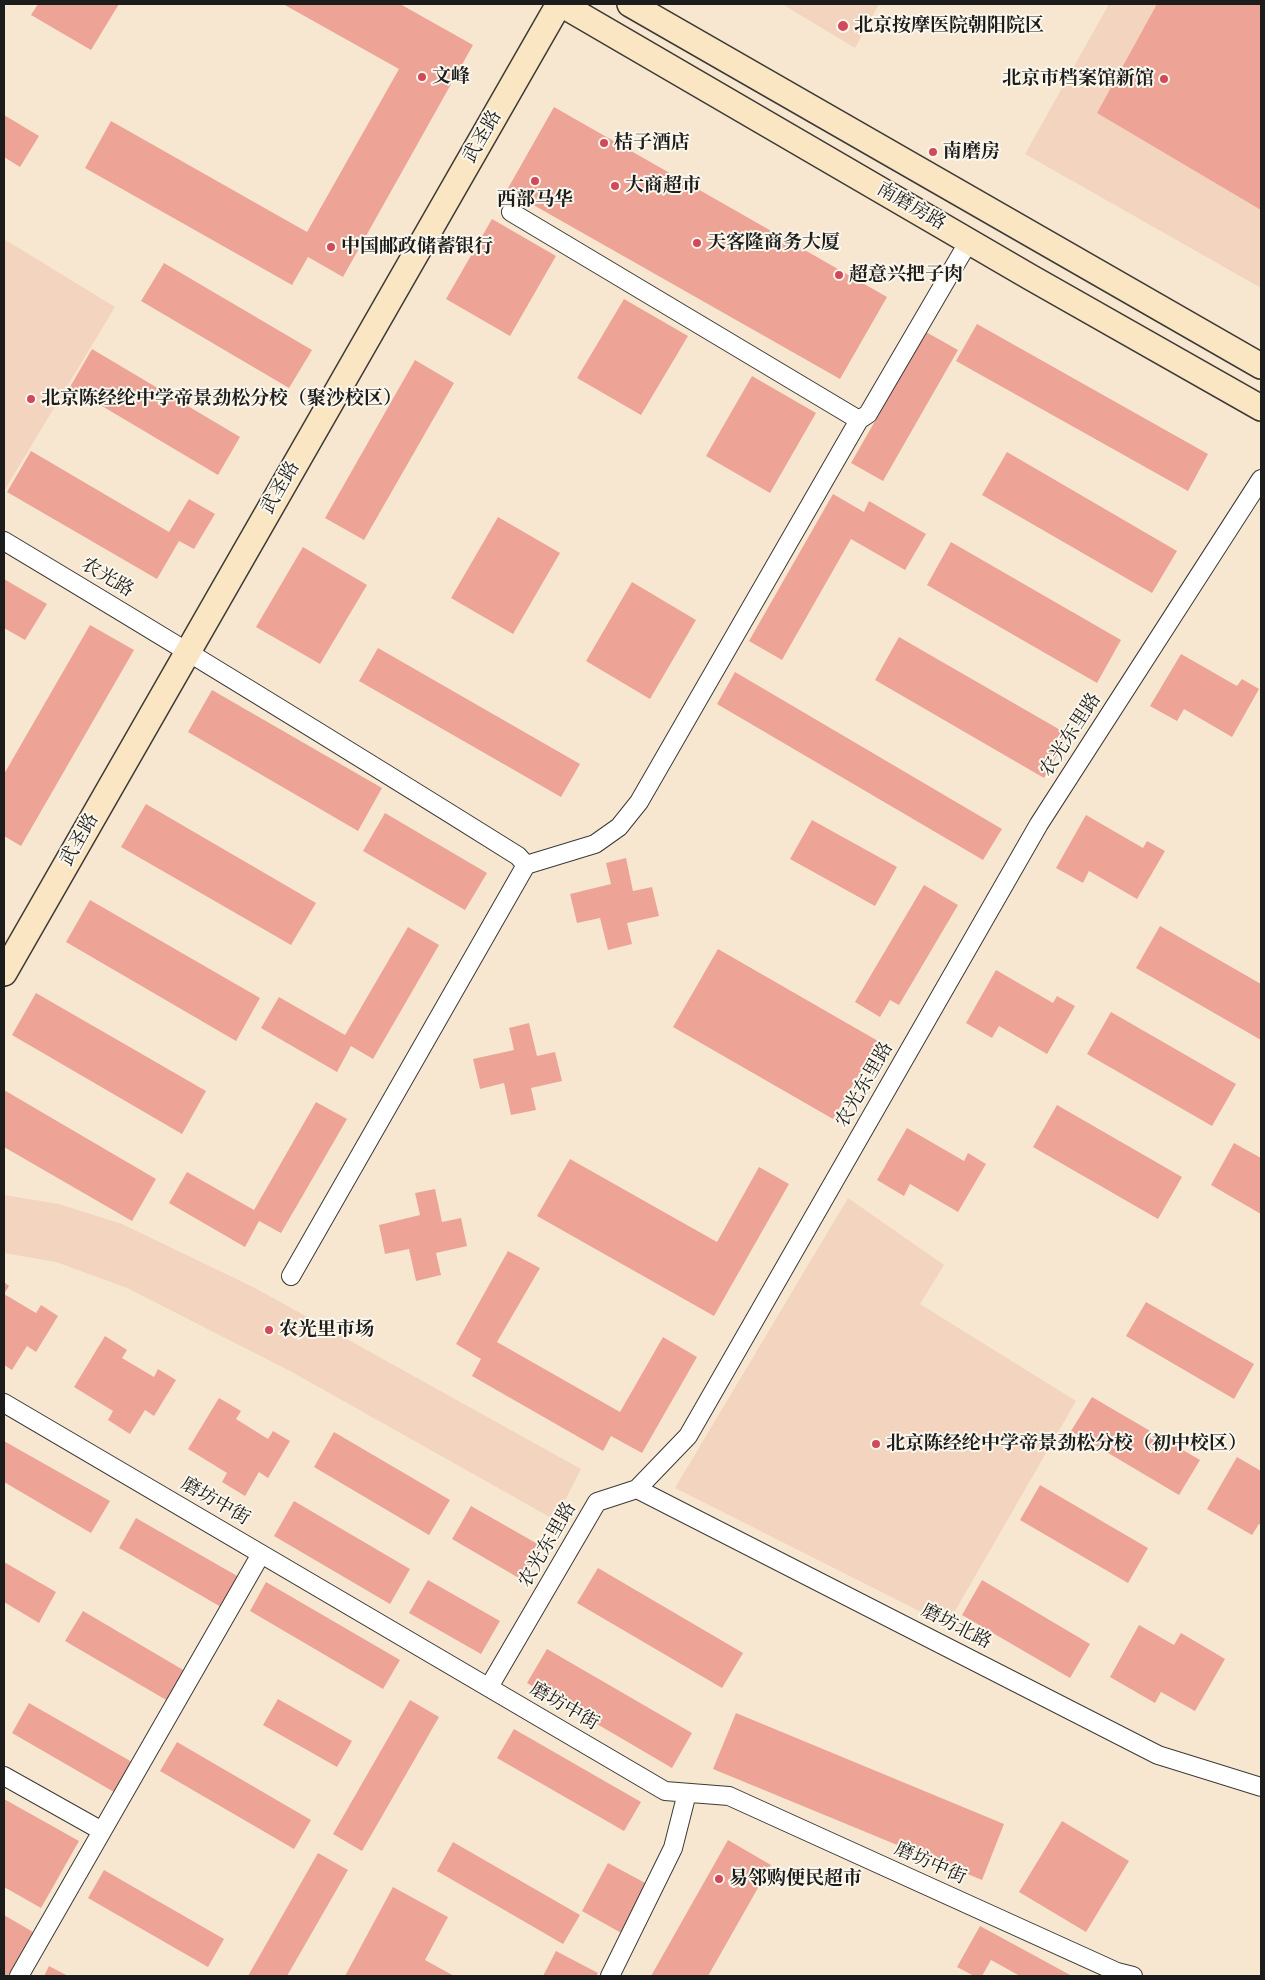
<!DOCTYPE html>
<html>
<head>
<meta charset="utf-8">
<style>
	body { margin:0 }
	#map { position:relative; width:1265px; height:1980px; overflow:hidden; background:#f7e7d1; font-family:"IM FELL French Canon",serif }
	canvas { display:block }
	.frame { position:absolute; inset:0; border:5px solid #1c1c1c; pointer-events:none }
</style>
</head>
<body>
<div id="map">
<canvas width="1265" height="1980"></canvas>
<div class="frame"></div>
</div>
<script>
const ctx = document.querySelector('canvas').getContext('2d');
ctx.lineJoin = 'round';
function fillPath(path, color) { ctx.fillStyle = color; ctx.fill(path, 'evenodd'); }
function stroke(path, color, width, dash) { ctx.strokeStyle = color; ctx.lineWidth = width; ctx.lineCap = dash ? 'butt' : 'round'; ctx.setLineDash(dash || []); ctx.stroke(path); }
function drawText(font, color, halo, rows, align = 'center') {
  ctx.font = font + ' "IM FELL French Canon","Noto Serif SC",serif'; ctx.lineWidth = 4; ctx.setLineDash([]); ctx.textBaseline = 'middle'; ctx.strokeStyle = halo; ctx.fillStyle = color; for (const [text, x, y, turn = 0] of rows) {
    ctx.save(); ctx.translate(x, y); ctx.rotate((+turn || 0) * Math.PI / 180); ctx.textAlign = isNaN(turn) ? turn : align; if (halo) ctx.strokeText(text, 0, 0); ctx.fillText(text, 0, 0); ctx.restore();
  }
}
fillPath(new Path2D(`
	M 782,4 L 879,4 L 855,48 Z
	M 1109,4 L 1261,4 L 1261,288 L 1025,154 Z
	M 4,239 L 115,307 L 4,491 Z
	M 4,1195 L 59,1204 L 122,1224 L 255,1288 L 581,1469 L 555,1520 L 290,1371 L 127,1288 L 56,1262 L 4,1253 Z
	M 848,1198 L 944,1265 L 920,1304 L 1076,1401 L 947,1625 L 675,1488 Z`), '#f3d4bf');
fillPath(new Path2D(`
	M 38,4 L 119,4 L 91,50 L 31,15 Z
	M 283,4 L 400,4 L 473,45 L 343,277 L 308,257 L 292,285 L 85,168 L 111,121 L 307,232 L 399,69 Z
	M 1157,4 L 1261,4 L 1261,210 L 1097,113 Z
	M 554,107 L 887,297 L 840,379 L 507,190 Z
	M 4,115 L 39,136 L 20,167 L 4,157 Z
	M 492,219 L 556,256 L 510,336 L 446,299 Z
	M 164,263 L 312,350 L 289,388 L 141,301 Z
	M 624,299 L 688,336 L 641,415 L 577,378 Z
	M 977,324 L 1208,454 L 1188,491 L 956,361 Z
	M 926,332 L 958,350 L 883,481 L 851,463 Z
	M 92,349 L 240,437 L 218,475 L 70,387 Z
	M 415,360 L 454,383 L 364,540 L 325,518 Z
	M 752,376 L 816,413 L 770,493 L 706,456 Z
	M 31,451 L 169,532 L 189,499 L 215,514 L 194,549 L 179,541 L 157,579 L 7,492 Z
	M 1007,452 L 1177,551 L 1152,593 L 982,495 Z
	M 833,494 L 864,512 L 869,501 L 926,534 L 905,570 L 851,539 L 782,660 L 749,641 Z
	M 498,517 L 560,553 L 513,634 L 451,598 Z
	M 951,542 L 1121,640 L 1097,683 L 927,585 Z
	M 303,547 L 367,585 L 320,664 L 256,627 Z
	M 4,579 L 47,604 L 25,640 L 4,628 Z
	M 632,582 L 696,620 L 650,699 L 586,661 Z
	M 90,625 L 134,650 L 21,846 L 4,836 L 4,774 Z
	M 899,637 L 1069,735 L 1044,778 L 875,680 Z
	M 378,648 L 580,764 L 561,797 L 359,681 Z
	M 1181,654 L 1237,686 L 1242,679 L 1259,689 L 1232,737 L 1184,709 L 1177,721 L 1150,706 Z
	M 735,672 L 1002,829 L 983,860 L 717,704 Z
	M 212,690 L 382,788 L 358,831 L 188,732 Z
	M 146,804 L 316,903 L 291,945 L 121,847 Z
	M 385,813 L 487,873 L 465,910 L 363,851 Z
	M 1086,815 L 1143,848 L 1147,841 L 1165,851 L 1137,899 L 1089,871 L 1083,883 L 1056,868 Z
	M 812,820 L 897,867 L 875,906 L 790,859 Z
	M 626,858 L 633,891 L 652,887 L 659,916 L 627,923 L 632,944 L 608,950 L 600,918 L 577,923 L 570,894 L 611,884 L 606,863 Z
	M 924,885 L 958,905 L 899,1005 L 890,1000 L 880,1017 L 855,1002 Z
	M 90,900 L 260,998 L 236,1041 L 66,942 Z
	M 1160,926 L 1261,984 L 1261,1040 L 1136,968 Z
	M 408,927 L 439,945 L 373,1059 L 351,1046 L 337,1072 L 261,1028 L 279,997 L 345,1035 Z
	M 718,949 L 878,1041 L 833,1119 L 673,1027 Z
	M 996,970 L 1053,1003 L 1057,996 L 1075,1006 L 1047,1054 L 999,1026 L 992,1038 L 966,1023 Z
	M 36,993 L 206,1091 L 182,1134 L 12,1035 Z
	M 1111,1012 L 1236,1084 L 1212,1126 L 1087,1054 Z
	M 529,1023 L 537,1056 L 555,1052 L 562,1081 L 531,1088 L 536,1110 L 511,1115 L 504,1083 L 480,1089 L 473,1059 L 514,1050 L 509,1028 Z
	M 4,1090 L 156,1179 L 132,1221 L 4,1147 Z
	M 316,1102 L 347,1119 L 281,1233 L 259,1221 L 245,1247 L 169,1203 L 187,1172 L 254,1210 Z
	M 1057,1105 L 1182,1177 L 1158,1219 L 1033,1147 Z
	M 907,1128 L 964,1161 L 968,1153 L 986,1164 L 958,1212 L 910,1184 L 904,1196 L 877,1180 Z
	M 1234,1143 L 1261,1158 L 1261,1214 L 1211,1185 Z
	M 570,1159 L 717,1242 L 759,1167 L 789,1184 L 714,1316 L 537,1216 Z
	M 435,1189 L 442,1222 L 461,1218 L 467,1246 L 436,1253 L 441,1275 L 416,1281 L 409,1249 L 385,1254 L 379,1225 L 420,1215 L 415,1193 Z
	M 508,1251 L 540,1268 L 497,1342 L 620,1412 L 663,1337 L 697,1357 L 642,1453 L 611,1436 L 603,1451 L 472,1376 L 481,1359 L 456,1344 Z
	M 4,1282 L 9,1286 L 4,1294 L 36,1313 L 41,1305 L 58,1316 L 36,1352 L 27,1346 L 12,1370 L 4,1365 Z
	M 1146,1302 L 1254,1364 L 1234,1399 L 1126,1336 Z
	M 105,1336 L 127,1350 L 122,1358 L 154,1377 L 158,1369 L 176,1380 L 154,1416 L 145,1410 L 130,1434 L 108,1420 L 113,1411 L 74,1387 Z
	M 1092,1397 L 1200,1460 L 1179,1495 L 1071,1431 Z
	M 219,1398 L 241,1411 L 236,1419 L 268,1439 L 273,1431 L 290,1441 L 268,1478 L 259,1472 L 245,1496 L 222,1482 L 227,1473 L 188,1449 Z
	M 334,1432 L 450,1500 L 429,1535 L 314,1467 Z
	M 4,1441 L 110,1501 L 91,1533 L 4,1482 Z
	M 1237,1457 L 1261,1471 L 1261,1525 L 1259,1524 L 1252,1535 L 1207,1509 Z
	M 1040,1485 L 1148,1548 L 1128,1583 L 1020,1520 Z
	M 294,1501 L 410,1569 L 390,1604 L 274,1536 Z
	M 471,1506 L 543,1547 L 524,1581 L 452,1539 Z
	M 136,1518 L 239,1577 L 221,1607 L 119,1548 Z
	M 4,1562 L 56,1592 L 39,1623 L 4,1602 Z
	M 598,1568 L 743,1653 L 722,1688 L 577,1603 Z
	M 428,1580 L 500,1621 L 481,1654 L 409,1613 Z
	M 982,1580 L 1090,1644 L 1070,1678 L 962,1615 Z
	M 266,1582 L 400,1660 L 383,1689 L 250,1611 Z
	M 83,1611 L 185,1671 L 168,1701 L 65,1641 Z
	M 1139,1625 L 1174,1645 L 1181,1633 L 1225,1659 L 1195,1711 L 1161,1692 L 1155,1703 L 1110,1677 Z
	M 547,1649 L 692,1733 L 672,1768 L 527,1683 Z
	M 278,1699 L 352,1741 L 337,1767 L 263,1725 Z
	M 410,1700 L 439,1717 L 362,1851 L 333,1834 Z
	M 29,1703 L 132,1762 L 114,1792 L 12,1733 Z
	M 736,1713 L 1004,1824 L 982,1880 L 713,1769 Z
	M 514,1729 L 641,1802 L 624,1831 L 497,1758 Z
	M 177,1742 L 311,1820 L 294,1849 L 160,1771 Z
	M 4,1799 L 79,1841 L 41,1908 L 4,1887 Z
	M 1062,1821 L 1129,1861 L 1086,1932 L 1019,1892 Z
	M 728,1840 L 771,1865 L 708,1976 L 651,1976 Z
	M 453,1842 L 580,1915 L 563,1944 L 437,1871 Z
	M 318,1853 L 348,1870 L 287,1976 L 248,1976 Z
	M 608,1863 L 649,1885 L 623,1934 L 582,1911 Z
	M 104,1870 L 224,1939 L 208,1967 L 88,1898 Z
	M 393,1887 L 448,1917 L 425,1960 L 454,1976 L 345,1976 Z
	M 4,1915 L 33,1932 L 8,1976 L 4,1976 Z
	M 980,1926 L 1072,1976 L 1020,1976 L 991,1960 L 982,1976 L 974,1976 L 957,1967 Z
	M 556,1951 L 598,1973 L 596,1976 L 543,1976 Z
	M 49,1966 L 68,1976 L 44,1976 Z`), '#eda497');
const street = new Path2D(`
	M 511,212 L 859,420
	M 4,541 C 176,644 347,749 518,856 L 526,865
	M 291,1276 L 526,865 L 595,844 L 619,827 L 639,802 L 859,420 L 868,414 L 969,241
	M 4,1403 L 665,1791 L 729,1796 L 1117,1972 L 1133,1976
	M 637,1489 L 1158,1755 L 1261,1787
	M 489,1687 L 597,1502 L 637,1489 L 688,1436 L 1039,824 L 1261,479
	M 4,1776 L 102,1831
	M 19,1976 L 261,1554
	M 610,1976 L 673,1848 L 687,1793`);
const secondary = new Path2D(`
	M 561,4 L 1030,277 L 1261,408
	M 630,4 L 1261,366
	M 4,973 L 559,4`);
stroke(street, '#3d3a37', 20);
stroke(secondary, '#3d3a37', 28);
stroke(street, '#fff', 18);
stroke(secondary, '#fbe6c4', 25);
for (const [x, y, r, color] of [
	[843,26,6,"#d1495b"],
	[422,77,5,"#d1495b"],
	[1164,79,5,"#d1495b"],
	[604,143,5,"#d1495b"],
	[933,152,5,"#d1495b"],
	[535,181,5,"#d1495b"],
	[615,186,5,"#d1495b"],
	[697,243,5,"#d1495b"],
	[331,247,5,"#d1495b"],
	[839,275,5,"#d1495b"],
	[31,399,5,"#d1495b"],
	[269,1330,5,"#d1495b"],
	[876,1444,5,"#d1495b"],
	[719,1879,5,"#d1495b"]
]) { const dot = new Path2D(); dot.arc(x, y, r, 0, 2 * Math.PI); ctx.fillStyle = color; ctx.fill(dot); stroke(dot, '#fbf7ec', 2); }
drawText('bold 19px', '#1c1c1c', '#fbf7ec', [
	["北京按摩医院朝阳院区",854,26],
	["文峰",432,77],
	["北京市档案馆新馆",1154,79,"right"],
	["桔子酒店",614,143],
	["南磨房",943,152],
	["大商超市",625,186],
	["西部马华",535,200,"center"],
	["天客隆商务大厦",707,243],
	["中国邮政储蓄银行",341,247],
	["超意兴把子肉",849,275],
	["北京陈经纶中学帝景劲松分校（聚沙校区）",41,399],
	["农光里市场",279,1330],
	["北京陈经纶中学帝景劲松分校（初中校区）",886,1444],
	["易邻购便民超市",729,1879]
], 'left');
drawText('19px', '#1c1c1c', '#fbf7ec', [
	["武圣路",483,137,-60],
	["南磨房路",911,207,30],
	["武圣路",281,488,-60],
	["农光路",107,578,31],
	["农光东里路",1071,735,-57],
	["武圣路",80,840,-60],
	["农光东里路",865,1085,-60],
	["磨坊中街",215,1502,30],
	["农光东里路",548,1545,-60],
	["磨坊北路",956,1627,27],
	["磨坊中街",564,1707,30],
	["磨坊中街",930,1864,24]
]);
</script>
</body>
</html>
